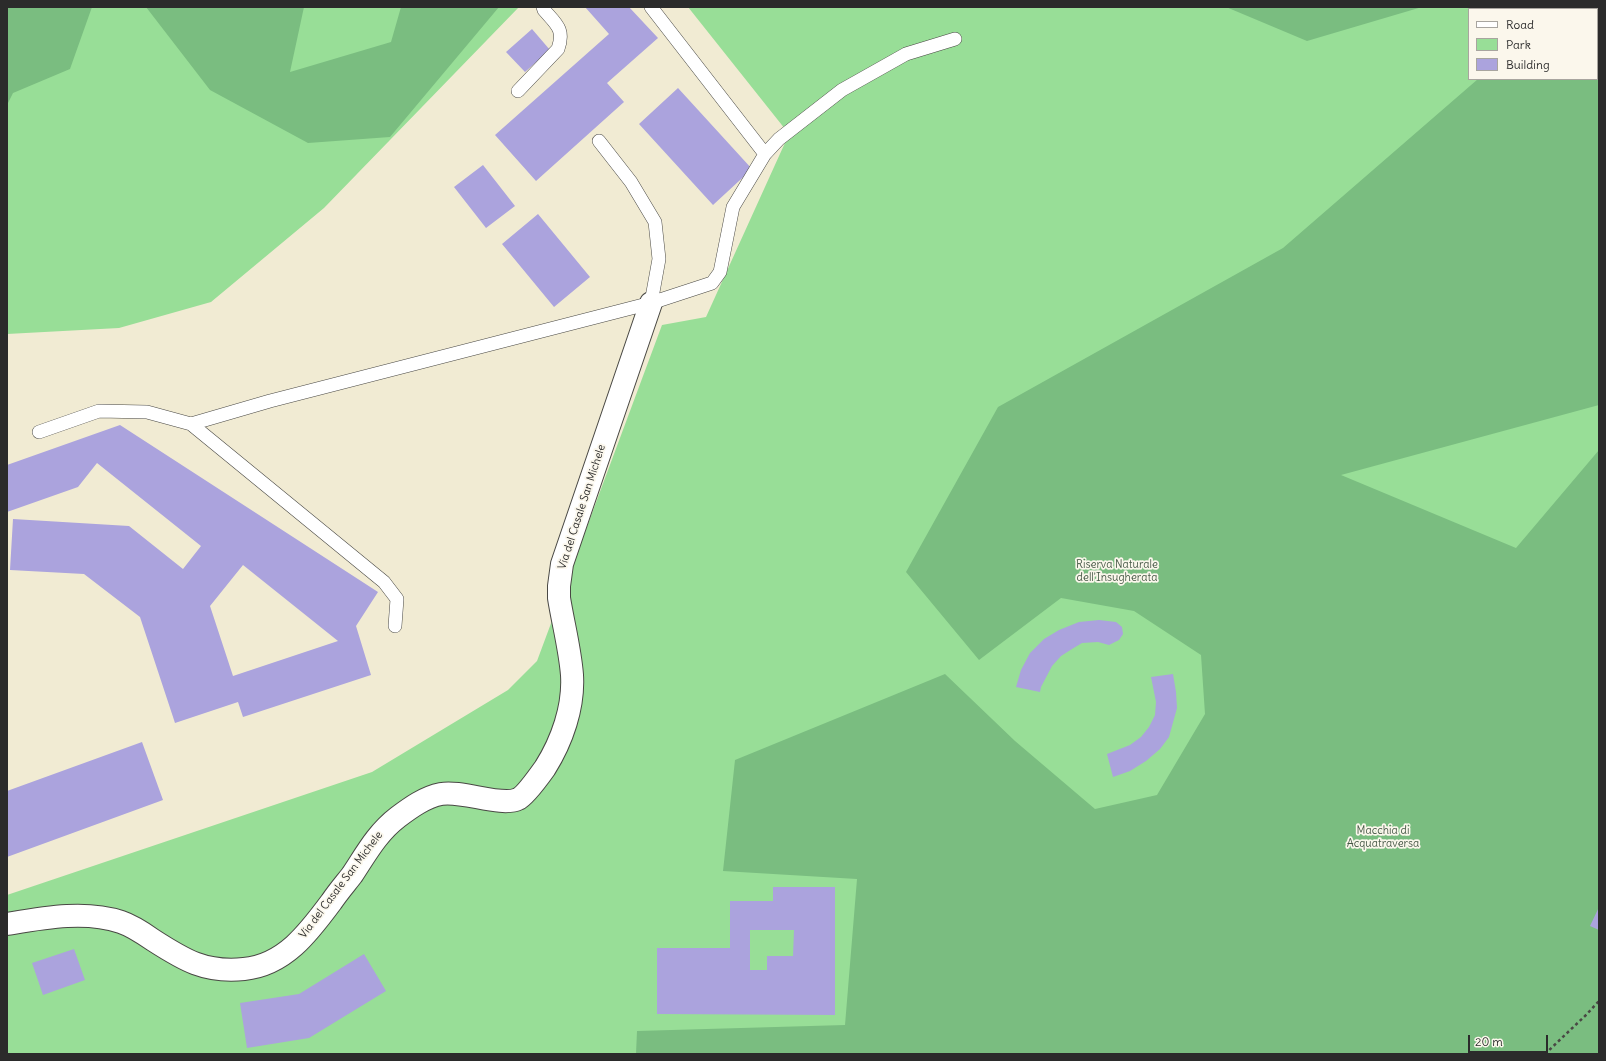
<!DOCTYPE html>
<html>
<head>
<meta charset="utf-8">
<style>
	body { margin:0 }
	#map { position:relative; width:1606px; height:1061px; overflow:hidden; background:#f1ebd3; font-family:Delius,sans-serif }
	canvas { display:block }
	.frame { position:absolute; inset:0; border:8px solid #2b2b2b; pointer-events:none }
	.legend { position:absolute; left:1468px; top:8px; width:130px; height:72px; box-sizing:border-box; background:#fbf7ec; border:1px solid #a8a59f; margin:0; padding:5px 7px; list-style:none; font-size:12px; color:#2b2b2b }
	.legend li { display:flex; align-items:center; gap:8px; height:20px }
	.legend b { width:20px; border:1px solid #a8a59f }
	.scale { position:absolute; left:1468px; top:1035px; width:80px; height:18px; box-sizing:border-box; border:2px solid #2b2b2b; border-top:0; padding-left:5px; font-size:12px; line-height:14px; white-space:nowrap; color:#2b2b2b; -webkit-text-stroke:3px #fbf7ec; paint-order:stroke }
</style>
</head>
<body>
<div id="map">
<canvas width="1606" height="1061"></canvas>
<div class="frame"></div>
<ul class="legend">
<li><b style="height:5px;background:#fff"></b>Road</li>
<li><b style="height:11px;background:#98de97"></b>Park</li>
<li><b style="height:11px;background:#aba3dd"></b>Building</li>
</ul>
<div class="scale">20 m</div>
</div>
<script>
const ctx = document.querySelector('canvas').getContext('2d');
ctx.lineJoin = 'round';
function fillPath(path, color) { ctx.fillStyle = color; ctx.fill(path, 'evenodd'); }
function stroke(path, color, width, dash) { ctx.strokeStyle = color; ctx.lineWidth = width; ctx.lineCap = dash ? 'butt' : 'round'; ctx.setLineDash(dash || []); ctx.stroke(path); }
function drawText(font, color, halo, rows, align = 'center') {
  ctx.font = font + ' Delius,sans-serif'; ctx.lineWidth = 3.5; ctx.setLineDash([]); ctx.textBaseline = 'middle'; ctx.strokeStyle = halo; ctx.fillStyle = color; for (const [text, x, y, turn = 0] of rows) {
    ctx.save(); ctx.translate(x, y); ctx.rotate((+turn || 0) * Math.PI / 180); ctx.textAlign = isNaN(turn) ? turn : align; if (halo) ctx.strokeText(text, 0, 0); ctx.fillText(text, 0, 0); ctx.restore();
  }
}
fillPath(new Path2D(`
	M 7,7 L 519,7 L 324,208 L 211,302 L 119,328 L 7,334 Z
	M 688,7 L 1599,7 L 1599,1054 L 7,1054 L 7,895 L 372,772 L 508,690 L 537,661 L 662,325 L 706,317 L 789,134 ZM 1469,9 L 1597,9 L 1597,79 L 1469,79 Z`), '#98de97');
fillPath(new Path2D(`
	M 7,7 L 92,7 L 70,69 L 13,93 L 7,105 Z
	M 146,7 L 304,7 L 290,72 L 391,42 L 401,7 L 499,7 L 390,137 L 308,143 L 210,90 Z
	M 1226,7 L 1422,7 L 1307,41 Z
	M 1561,7 L 1599,7 L 1599,405 L 1341,475 L 1516,548 L 1599,450 L 1599,1054 L 636,1054 L 637,1031 L 845,1025 L 857,879 L 723,871 L 735,760 L 945,674 L 1015,741 L 1095,809 L 1157,795 L 1205,714 L 1201,655 L 1134,611 L 1061,598 L 979,660 L 906,572 L 998,407 L 1283,248 L 1478,79 L 1597,79 L 1597,9 L 1558,9 Z`), '#7abd80');
fillPath(new Path2D(`
	M 585,7 L 629,7 L 658,38 L 607,83 L 624,102 L 536,181 L 495,135 L 609,34 Z
	M 532,29 L 550,50 L 525,72 L 506,52 Z
	M 678,88 L 752,169 L 713,205 L 639,124 Z
	M 483,165 L 515,206 L 486,228 L 454,187 Z
	M 538,214 L 590,277 L 554,307 L 502,244 Z
	M 120,425 L 378,592 L 356,626 L 371,675 L 243,717 L 238,702 L 175,723 L 140,617 L 84,574 L 10,570 L 13,519 L 129,526 L 183,569 L 201,546 L 97,463 L 78,487 L 7,512 L 7,465 ZM 243,565 L 338,641 L 233,676 L 210,606 Z
	M 1099,620 L 1116,622 L 1122,627 L 1123,634 L 1119,640 L 1109,645 L 1098,642 L 1082,643 L 1072,649 L 1061,656 L 1052,666 L 1041,687 L 1040,692 L 1016,687 L 1021,670 L 1030,653 L 1044,639 L 1059,630 L 1079,622 Z
	M 1173,674 L 1176,692 L 1177,708 L 1169,737 L 1160,749 L 1146,761 L 1130,771 L 1113,777 L 1107,754 L 1130,745 L 1141,737 L 1149,727 L 1155,715 L 1156,702 L 1151,677 Z
	M 142,742 L 163,800 L 7,857 L 7,791 Z
	M 773,887 L 835,887 L 835,1015 L 657,1014 L 657,948 L 730,948 L 730,901 L 773,901 ZM 750,930 L 794,930 L 793,956 L 767,956 L 767,970 L 750,970 Z
	M 1599,907 L 1599,930 L 1590,926 Z
	M 74,949 L 85,980 L 43,995 L 32,963 Z
	M 364,954 L 386,991 L 309,1038 L 247,1048 L 240,1003 L 299,994 Z`), '#aba3dd');
const lane = new Path2D(`
	M 651,7 L 765,154
	M 518,91 L 558,49 C 565,29 556,24 544,10 L 543,7
	M 599,141 L 631,182 L 655,222 L 659,259 L 651,303
	M 191,424 L 384,582 L 397,599 L 395,626
	M 39,432 L 99,411 L 147,412 L 191,424 L 270,401 L 651,303 L 712,283 L 720,272 L 733,207 L 765,154 L 779,139 L 842,90 L 906,54 L 955,39`);
const street = new Path2D(`
	M 7,924 C 43,918 85,910 121,922 C 133,926 143,933 153,940 C 184,960 205,973 244,969 C 285,965 309,932 332,901 C 338,892 345,884 352,875 C 366,854 377,833 398,817 C 410,808 425,797 441,794 C 462,790 501,807 518,799 C 525,796 540,775 545,768 C 562,741 574,707 572,675 C 570,649 563,623 559,598 L 559,586 L 562,564 L 651,303`);
stroke(lane, '#494844', 14);
stroke(street, '#494844', 24);
stroke(new Path2D(`
	M 1545,1054 L 1586,1015 L 1599,1001`), '#494844', 2.5, [3, 3]);
stroke(lane, '#fff', 13);
stroke(street, '#fff', 22);
drawText('11px', '#2b2b2b', '#fbf7ec', [
	["Via del Casale San Michele",582,507,-72],
	["Via del Casale San Michele",341,885,-53]
]);
drawText('11px', '#465846', '#fbf7ec', [
	["Riserva Naturale",1117,565],
	["dell'Insugherata",1117,578],
	["Macchia di",1383,831],
	["Acquatraversa",1383,844]
]);
</script>
</body>
</html>
